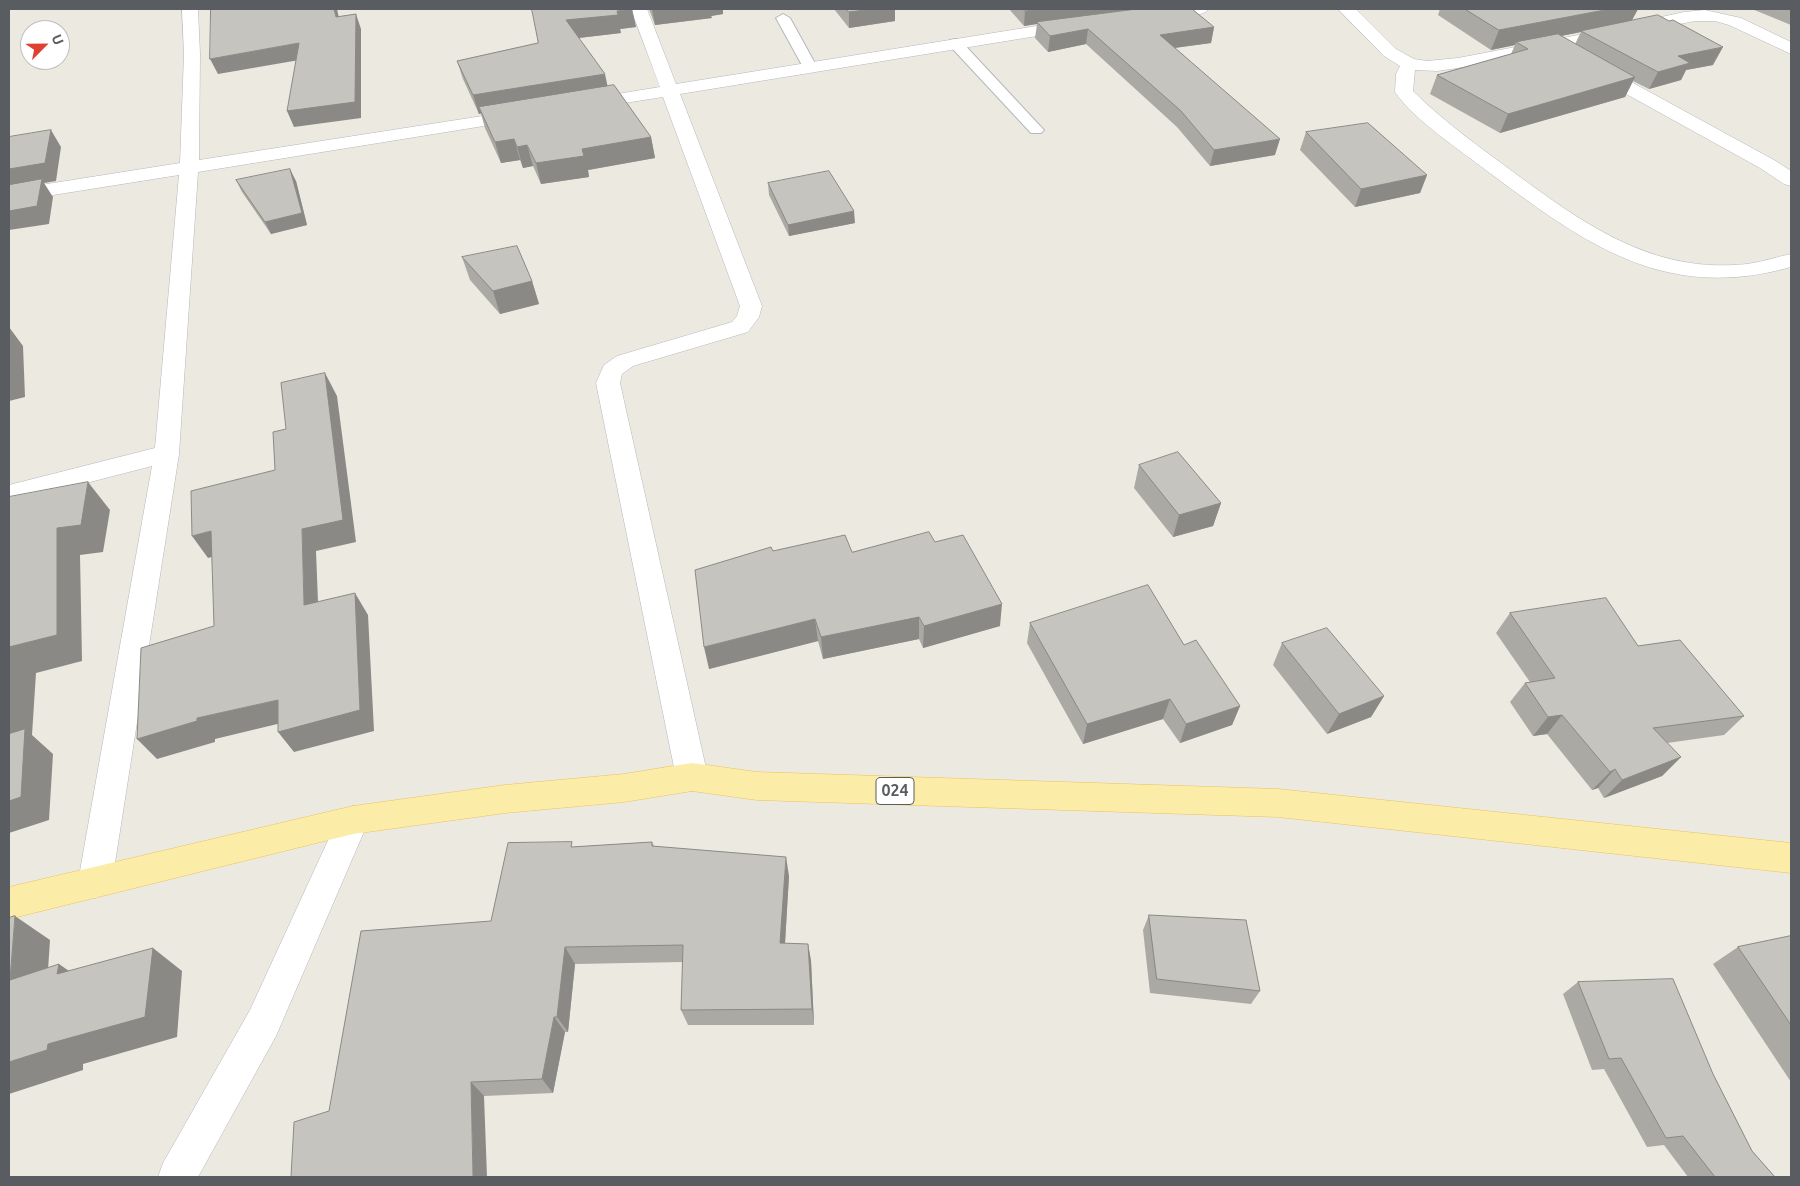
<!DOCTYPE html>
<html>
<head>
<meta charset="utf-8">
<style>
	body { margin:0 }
	#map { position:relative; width:1800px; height:1186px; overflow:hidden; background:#ece9e1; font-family:Ubuntu,sans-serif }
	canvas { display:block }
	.frame { position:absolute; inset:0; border:10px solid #595d61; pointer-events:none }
	.north { position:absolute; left:20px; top:20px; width:50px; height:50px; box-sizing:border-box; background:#fff; border:1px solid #bdbec0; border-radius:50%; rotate:67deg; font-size:14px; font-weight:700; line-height:20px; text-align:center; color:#595d61 }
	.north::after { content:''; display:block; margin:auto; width:18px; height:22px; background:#e04032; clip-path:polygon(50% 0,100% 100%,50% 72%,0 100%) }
</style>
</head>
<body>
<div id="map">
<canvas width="1800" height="1186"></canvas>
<div class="frame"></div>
<div class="north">U</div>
</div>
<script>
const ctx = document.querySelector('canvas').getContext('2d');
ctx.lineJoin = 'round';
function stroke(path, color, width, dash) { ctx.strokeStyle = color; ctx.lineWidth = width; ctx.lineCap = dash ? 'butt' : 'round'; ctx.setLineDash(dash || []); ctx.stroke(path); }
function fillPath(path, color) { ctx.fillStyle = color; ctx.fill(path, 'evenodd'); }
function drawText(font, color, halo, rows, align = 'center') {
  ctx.font = font + ' Ubuntu,sans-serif'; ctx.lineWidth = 5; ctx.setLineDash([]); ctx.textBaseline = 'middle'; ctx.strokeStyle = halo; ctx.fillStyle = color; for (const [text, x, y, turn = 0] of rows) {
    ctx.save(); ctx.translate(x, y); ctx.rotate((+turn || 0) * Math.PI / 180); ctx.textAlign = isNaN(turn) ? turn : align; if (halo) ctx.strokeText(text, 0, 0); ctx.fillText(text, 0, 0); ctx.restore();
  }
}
const service = new Path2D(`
	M 783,14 L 790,18 L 817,67 L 815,70 L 805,70 L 803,67 L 776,18 Z
	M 955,39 L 960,40 L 1041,127 L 1044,130 L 1041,133 L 1031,133 L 950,46 L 948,43 L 950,40 Z`);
const minor = new Path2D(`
	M 182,9 L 198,9 L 200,54 L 199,160 L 521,110 L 527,111 L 530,115 L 527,119 L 521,120 L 198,172 L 179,454 L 112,882 L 107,893 L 95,898 L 83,893 L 78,882 L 152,466 L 9,503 L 9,485 L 155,448 L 179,175 L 9,202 L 9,190 L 180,163 L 184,54 Z
	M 631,9 L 647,9 L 676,84 L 1074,20 L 1080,22 L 1082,25 L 1080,28 L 1074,30 L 680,94 L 762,306 L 759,317 L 748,332 L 633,366 L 622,374 L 620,383 L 708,777 L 703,787 L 692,791 L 681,787 L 676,777 L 596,383 L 604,365 L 617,356 L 732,322 L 737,316 L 740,306 L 663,97 L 586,109 L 580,108 L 577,104 L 580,100 L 586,99 L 660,87 Z
	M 1154,9 L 1208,9 L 1206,12 L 1200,14 L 1156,18 L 1150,16 L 1148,13 Z
	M 1338,9 L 1356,9 L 1396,49 L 1414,59 L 1427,61 L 1458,58 L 1594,32 L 1684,12 L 1705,10 L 1741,18 L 1791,42 L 1791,54 L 1729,25 L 1715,21 L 1695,21 L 1458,68 L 1437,71 L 1415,70 L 1413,91 C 1444,122 1481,148 1516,174 C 1587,226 1654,274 1747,264 C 1762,262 1776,257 1791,254 L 1791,267 C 1664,303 1584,243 1487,171 C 1459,149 1415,121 1395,92 L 1396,74 L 1400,66 L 1384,56 Z
	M 1596,65 L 1602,66 L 1774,160 L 1791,171 L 1791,186 L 1784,184 L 1760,168 L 1590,74 L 1587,70 L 1590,66 Z
	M 353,806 L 364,810 L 369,820 L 276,1036 L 198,1177 L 158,1177 L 163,1163 L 250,1010 L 342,810 Z`);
const primary = new Path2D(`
	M 692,763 L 757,772 L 1278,789 L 1791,843 L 1791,873 L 1278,817 L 757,800 L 692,791 L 624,802 L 505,813 L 353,834 L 9,919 L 9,887 L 353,806 L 505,785 L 624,774 Z`);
stroke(service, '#b4b7bb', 2);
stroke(minor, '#b4b7bb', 1);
stroke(primary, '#eac25b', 1);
fillPath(service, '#fff');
fillPath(minor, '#fff');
fillPath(primary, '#fbeda7');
fillPath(new Path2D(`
	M 632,9 L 636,27 L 620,29 L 621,33 L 578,38 L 607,86 L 651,137 L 655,158 L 588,170 L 589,177 L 541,184 L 533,166 L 523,168 L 520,160 L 501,163 L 485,128 L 481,114 L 479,114 L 463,79 L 457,61 L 538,43 Z
	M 649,9 L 723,9 L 723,14 L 711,16 L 712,18 L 655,25 Z
	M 834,9 L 895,9 L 895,21 L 849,28 Z
	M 1009,9 L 1136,9 L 1214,27 L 1211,43 L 1175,48 L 1275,155 L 1210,166 L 1177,127 L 1086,44 L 1048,52 L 1035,38 L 1037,24 L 1024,26 Z
	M 1440,9 L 1638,9 L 1632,20 L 1713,65 L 1686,70 L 1681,80 L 1649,89 L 1633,81 L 1625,97 L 1500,133 L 1430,94 L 1437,75 L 1511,54 L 1515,45 L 1491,50 L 1438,15 ZM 1581,32 L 1575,44 L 1561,36 Z
	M 1752,9 L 1791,9 L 1791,25 Z
	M 1306,132 L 1427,175 L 1420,193 L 1355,207 L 1300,150 Z
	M 236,180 L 296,181 L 307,225 L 271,234 L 242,192 Z
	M 768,183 L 855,223 L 789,236 L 769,195 Z
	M 462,257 L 532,281 L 539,304 L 500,314 L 470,280 Z
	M 1139,465 L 1221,503 L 1213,526 L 1173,537 L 1134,488 Z
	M 935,542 L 1000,626 L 923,648 L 919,639 L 823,659 L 818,641 L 709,669 L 852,552 Z
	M 1510,613 L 1638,646 L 1744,716 L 1724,735 L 1667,743 L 1681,757 L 1662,776 L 1604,798 L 1598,788 L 1592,790 L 1547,734 L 1533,736 L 1510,702 L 1525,683 L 1530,682 L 1496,633 Z
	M 1030,623 L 1240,706 L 1232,725 L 1180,743 L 1163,719 L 1083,744 L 1027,643 Z
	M 1282,643 L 1384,696 L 1371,717 L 1327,734 L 1273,665 Z
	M 652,842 L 654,846 L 789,876 L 785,943 L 808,944 L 811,961 L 814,1025 L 688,1025 L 681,1010 L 683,962 L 575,964 L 568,1032 L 565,1032 L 553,1093 L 484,1096 L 329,1111 L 491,921 L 574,847 Z
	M 1149,915 L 1260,991 L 1251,1004 L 1150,993 L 1143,930 Z
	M 1791,936 L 1791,1082 L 1713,964 L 1738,947 Z
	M 1578,982 L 1713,1074 L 1752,1151 L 1775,1177 L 1688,1177 L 1664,1145 L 1647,1147 L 1604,1069 L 1592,1070 L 1563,994 Z`), '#aaa9a3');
fillPath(new Path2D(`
	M 334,9 L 337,9 L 342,32 L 336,17 Z
	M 632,9 L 636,27 L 620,29 L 621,33 L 570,39 L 566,20 L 617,11 Z
	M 652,9 L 723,9 L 723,14 L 711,16 L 712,18 L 655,25 Z
	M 873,9 L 895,9 L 895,21 L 849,28 L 849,12 Z
	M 1043,9 L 1136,9 L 1037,22 L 1037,24 L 1024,26 L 1025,11 Z
	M 1610,9 L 1638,9 L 1631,22 L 1581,31 L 1581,32 L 1520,44 L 1516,42 L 1515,45 L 1491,50 L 1499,30 Z
	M 356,14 L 361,29 L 361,118 L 294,127 L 287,111 Z
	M 1214,27 L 1211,43 L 1158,50 L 1160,35 Z
	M 1088,29 L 1086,44 L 1048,52 L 1050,36 Z
	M 299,43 L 305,59 L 218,74 L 210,59 Z
	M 1723,47 L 1713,65 L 1686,70 L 1681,80 L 1649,89 L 1658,72 L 1678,56 Z
	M 605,74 L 609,93 L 479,107 L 481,113 L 479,114 L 473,95 Z
	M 1635,77 L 1625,97 L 1500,133 L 1508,114 Z
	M 51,130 L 61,147 L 56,181 L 44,183 L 53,197 L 49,224 L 9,230 L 9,169 Z
	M 651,137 L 655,158 L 588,170 L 589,177 L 541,184 L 536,163 L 582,149 Z
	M 514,139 L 520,160 L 501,163 L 495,142 Z
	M 1280,139 L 1275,155 L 1210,166 L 1214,150 Z
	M 527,145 L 533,166 L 523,168 L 517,147 Z
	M 290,169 L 296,181 L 307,225 L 271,234 L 265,222 Z
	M 1427,175 L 1420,193 L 1355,207 L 1361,189 Z
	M 854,211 L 855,223 L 789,236 L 788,225 Z
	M 532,281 L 539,304 L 500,314 L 493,291 Z
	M 9,327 L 23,346 L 25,397 L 9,401 Z
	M 325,373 L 337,396 L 356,542 L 316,551 L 319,627 L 304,605 L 302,529 Z
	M 88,482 L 110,510 L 103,552 L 80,555 L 82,661 L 36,673 L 32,735 L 53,754 L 49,820 L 9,833 L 9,647 L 57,528 Z
	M 1221,503 L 1213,526 L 1173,537 L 1179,515 Z
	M 211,531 L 226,553 L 208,558 L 192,536 Z
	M 355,593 L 368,615 L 374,731 L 294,752 L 278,732 Z
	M 1002,604 L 1000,626 L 923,648 L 924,626 Z
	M 919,617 L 919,639 L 823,659 L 821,637 Z
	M 815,619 L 818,641 L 709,669 L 704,647 Z
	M 1384,696 L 1371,717 L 1327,734 L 1339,714 Z
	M 1170,699 L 1163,719 L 1083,744 L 1087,724 Z
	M 278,700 L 294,720 L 215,739 L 215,742 L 157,759 L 137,739 L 197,718 Z
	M 1240,706 L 1232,725 L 1180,743 L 1186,724 Z
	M 1562,715 L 1547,734 L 1533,736 L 1548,717 Z
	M 1681,757 L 1662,776 L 1604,798 L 1622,780 Z
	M 1615,769 L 1598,788 L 1592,790 L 1610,772 Z
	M 786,857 L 789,876 L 784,960 L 780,943 Z
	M 15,916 L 50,940 L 46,1001 L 10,980 Z
	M 808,944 L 811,961 L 814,1025 L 812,1009 Z
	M 565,947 L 575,964 L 568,1032 L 557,1017 Z
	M 153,948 L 182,971 L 177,1037 L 83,1064 L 83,1070 L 9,1094 L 9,1062 L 48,1044 Z
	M 59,964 L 92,987 L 57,974 Z
	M 554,1017 L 565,1032 L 553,1093 L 542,1079 Z
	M 471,1082 L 484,1096 L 487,1177 L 473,1177 Z`), '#8b8985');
const building = new Path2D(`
	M 211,9 L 334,9 L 336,17 L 356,14 L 355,102 L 287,111 L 299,43 L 210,59 Z
	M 532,9 L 632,9 L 617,11 L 618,15 L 566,20 L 605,74 L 473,95 L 457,61 L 538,43 Z
	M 846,9 L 873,9 L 849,12 Z
	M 1023,9 L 1043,9 L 1025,11 Z
	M 1137,9 L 1192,9 L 1214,27 L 1160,35 L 1280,139 L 1214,150 L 1181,111 L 1088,29 L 1050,36 L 1037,22 Z
	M 1465,9 L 1610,9 L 1499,30 Z
	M 1658,15 L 1669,21 L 1673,20 L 1723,47 L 1678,56 L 1690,63 L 1658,72 L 1581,31 Z
	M 1558,34 L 1635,77 L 1508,114 L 1437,75 L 1528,49 L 1516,42 Z
	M 614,85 L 651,137 L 582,149 L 584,156 L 536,163 L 527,145 L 517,147 L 514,139 L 495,142 L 479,107 Z
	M 1368,123 L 1427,175 L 1361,189 L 1306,132 Z
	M 51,130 L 45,163 L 9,169 L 9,137 Z
	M 290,169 L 302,213 L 265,222 L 236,180 Z
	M 829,171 L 854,211 L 788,225 L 768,183 Z
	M 42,179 L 37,206 L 9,211 L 9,185 Z
	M 517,246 L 532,281 L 493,291 L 462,257 Z
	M 325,373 L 343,520 L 302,529 L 304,605 L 355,593 L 360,710 L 278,732 L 278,700 L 197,718 L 197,721 L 137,739 L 141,648 L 214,626 L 211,531 L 192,536 L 191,491 L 275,470 L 273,432 L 286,429 L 281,383 Z
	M 1178,452 L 1221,503 L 1179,515 L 1139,465 Z
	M 88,482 L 81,525 L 57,528 L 57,635 L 9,647 L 9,656 L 9,497 Z
	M 929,532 L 935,542 L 963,535 L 1002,604 L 924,626 L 919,617 L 821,637 L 815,619 L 704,647 L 695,570 L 771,547 L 773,551 L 845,535 L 852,552 Z
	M 1148,585 L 1184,645 L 1196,640 L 1240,706 L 1186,724 L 1170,699 L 1087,724 L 1030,623 Z
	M 1606,598 L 1638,646 L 1680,640 L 1744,716 L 1653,728 L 1681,757 L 1622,780 L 1615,769 L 1610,772 L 1562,715 L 1548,717 L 1525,683 L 1555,678 L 1510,613 Z
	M 1327,628 L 1384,696 L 1339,714 L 1282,643 Z
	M 25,729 L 21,797 L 9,801 L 9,734 Z
	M 572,842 L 571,847 L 652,842 L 652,846 L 786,857 L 780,943 L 808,944 L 812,1009 L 681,1010 L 683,945 L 565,947 L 557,1017 L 554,1017 L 542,1079 L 471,1082 L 473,1177 L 291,1177 L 294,1122 L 329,1111 L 361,931 L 491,921 L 508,843 Z
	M 1149,915 L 1246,920 L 1260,991 L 1157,979 Z
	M 15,916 L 10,980 L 59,964 L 57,974 L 153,948 L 145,1017 L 48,1044 L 47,1050 L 9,1062 L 9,918 Z
	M 1791,936 L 1791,1025 L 1738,947 Z
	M 1673,979 L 1713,1074 L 1752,1151 L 1775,1177 L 1715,1177 L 1683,1136 L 1666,1138 L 1621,1058 L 1609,1059 L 1578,982 Z`);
fillPath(building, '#c6c4be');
stroke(building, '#8b8985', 1);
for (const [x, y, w] of [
	[895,791,38]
]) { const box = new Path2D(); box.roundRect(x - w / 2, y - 13.5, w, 27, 4); ctx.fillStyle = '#fff'; ctx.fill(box); stroke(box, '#595d61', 1); }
drawText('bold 16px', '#595d61', null, [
	["024",895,791]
]);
</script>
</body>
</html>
